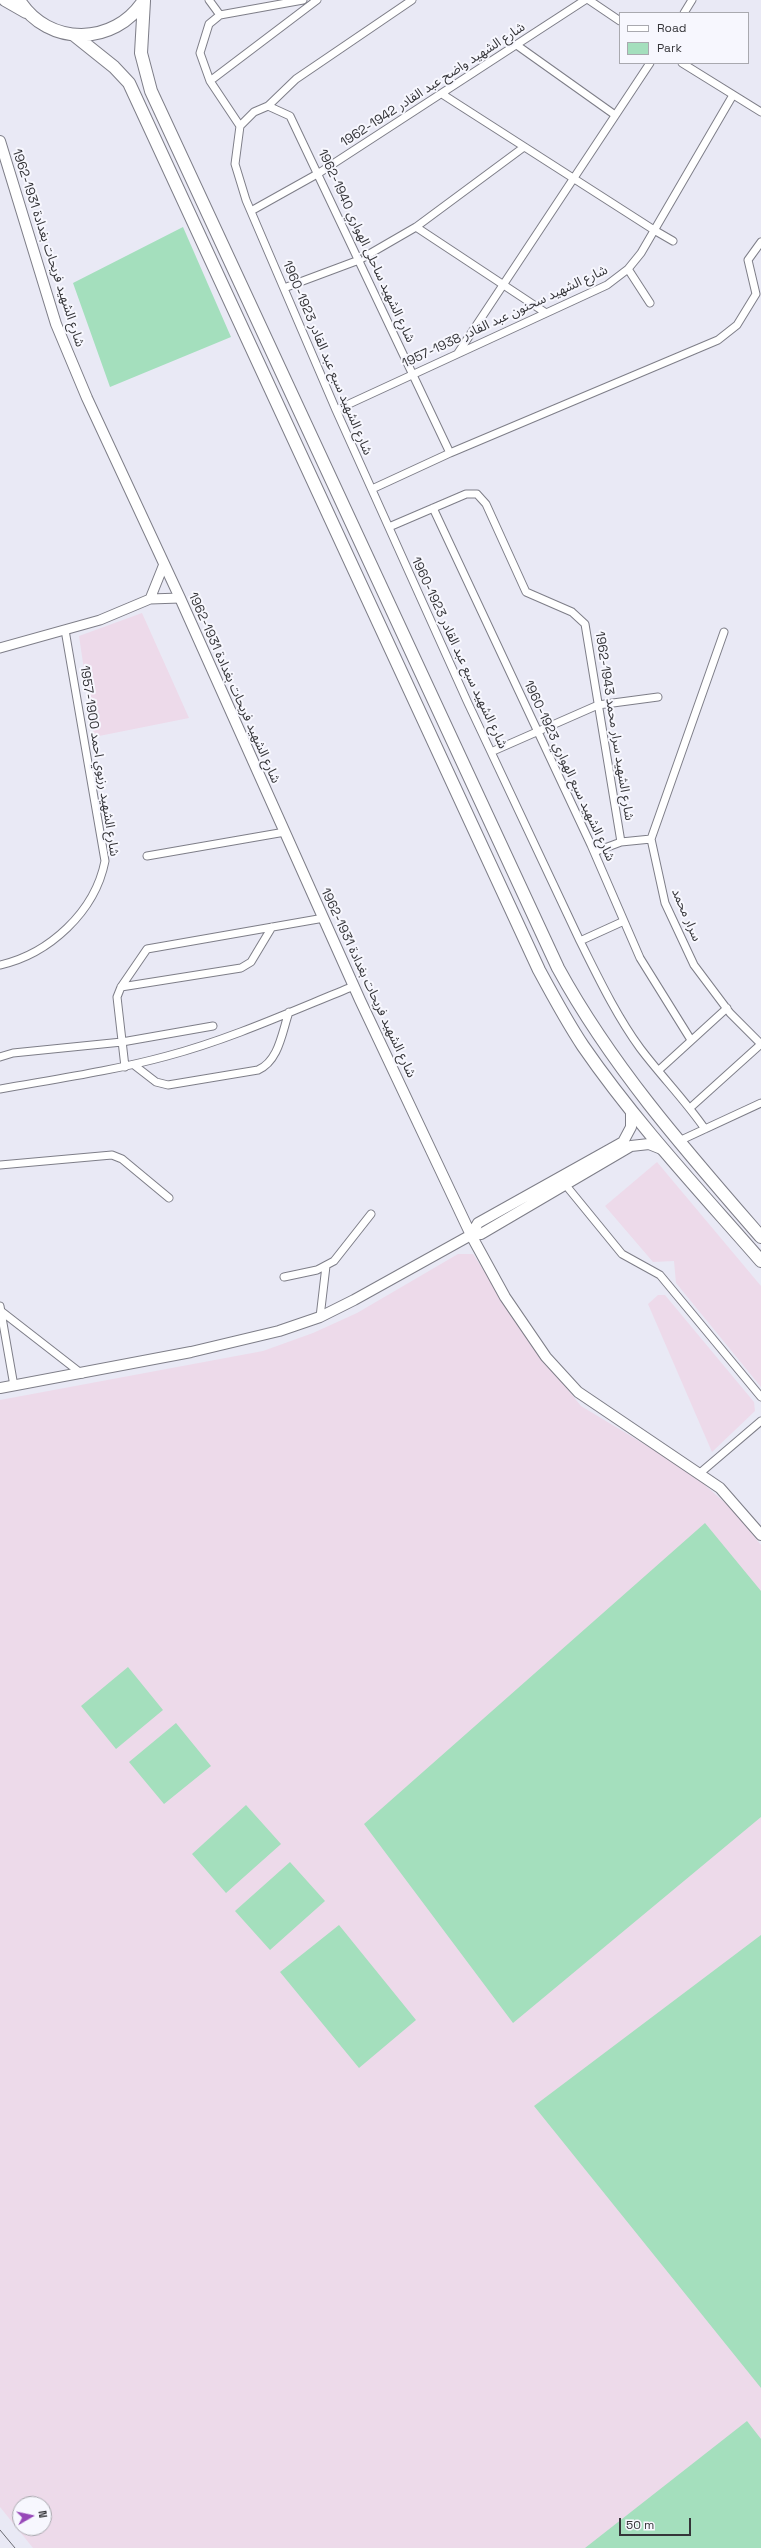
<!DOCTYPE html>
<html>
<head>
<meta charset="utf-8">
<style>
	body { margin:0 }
	#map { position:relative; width:761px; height:2548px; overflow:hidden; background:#e9e9f5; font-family:"Space Grotesk",sans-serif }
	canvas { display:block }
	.legend { position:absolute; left:619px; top:12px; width:130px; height:52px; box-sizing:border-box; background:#f7f7fe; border:1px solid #a9a9af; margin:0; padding:5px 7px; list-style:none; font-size:12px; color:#353539 }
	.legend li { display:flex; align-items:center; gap:8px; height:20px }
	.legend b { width:20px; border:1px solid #a9a9af }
	.north { position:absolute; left:12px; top:2496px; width:40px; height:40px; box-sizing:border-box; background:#f7f7fe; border:1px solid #a9a9af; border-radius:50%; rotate:81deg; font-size:11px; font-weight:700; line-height:16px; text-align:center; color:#353539 }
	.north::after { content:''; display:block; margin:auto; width:14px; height:18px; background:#9748b8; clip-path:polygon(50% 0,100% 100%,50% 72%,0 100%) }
	.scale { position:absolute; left:619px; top:2518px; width:72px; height:18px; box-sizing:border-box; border:2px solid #353539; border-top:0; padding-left:5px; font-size:12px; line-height:14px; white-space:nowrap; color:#353539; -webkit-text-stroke:3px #f7f7fe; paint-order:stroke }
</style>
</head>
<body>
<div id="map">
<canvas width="761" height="2548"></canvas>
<ul class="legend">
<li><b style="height:5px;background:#fff"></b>Road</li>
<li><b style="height:11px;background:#a4dfbd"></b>Park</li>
</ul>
<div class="north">N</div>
<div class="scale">50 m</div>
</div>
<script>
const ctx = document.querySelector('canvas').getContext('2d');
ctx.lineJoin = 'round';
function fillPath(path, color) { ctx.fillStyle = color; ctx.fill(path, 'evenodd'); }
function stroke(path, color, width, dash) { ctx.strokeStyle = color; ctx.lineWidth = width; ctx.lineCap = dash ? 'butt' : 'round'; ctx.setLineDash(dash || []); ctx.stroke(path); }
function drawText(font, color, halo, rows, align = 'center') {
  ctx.font = font + ' "Space Grotesk","Noto Sans Arabic",sans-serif'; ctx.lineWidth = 4; ctx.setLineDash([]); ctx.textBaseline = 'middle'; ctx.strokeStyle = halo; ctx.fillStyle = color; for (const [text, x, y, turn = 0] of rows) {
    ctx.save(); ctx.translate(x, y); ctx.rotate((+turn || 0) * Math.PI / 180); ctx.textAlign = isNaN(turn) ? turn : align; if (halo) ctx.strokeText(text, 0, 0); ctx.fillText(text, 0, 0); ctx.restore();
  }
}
fillPath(new Path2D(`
	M 142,613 L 189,718 L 94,737 L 79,636 Z
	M 657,1162 L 761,1286 L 761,1387 L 676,1283 L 674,1261 L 653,1262 L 605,1206 Z
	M 458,1254 L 473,1254 L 540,1355 L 581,1406 L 689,1471 L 732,1509 L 761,1545 L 761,2548 L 33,2548 L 0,2507 L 0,1400 L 263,1351 L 313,1333 L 357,1313 ZM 20,2504 L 44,2504 L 44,2528 L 20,2528 Z
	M 658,1295 L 665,1295 L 754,1402 L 755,1411 L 712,1452 L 648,1304 Z`), '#eddaea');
fillPath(new Path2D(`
	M 183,227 L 231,337 L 110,387 L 73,283 Z
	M 705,1523 L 761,1591 L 761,1817 L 513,2023 L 364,1824 Z
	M 128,1667 L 163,1710 L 116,1749 L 81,1706 Z
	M 176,1723 L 211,1766 L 164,1804 L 129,1762 Z
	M 246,1805 L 281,1844 L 226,1893 L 192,1854 Z
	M 290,1862 L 325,1901 L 270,1950 L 235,1911 Z
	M 339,1925 L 416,2020 L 359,2068 L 280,1972 Z
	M 761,1935 L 761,2388 L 534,2106 Z
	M 747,2421 L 761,2439 L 761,2548 L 585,2548 Z`), '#a4dfbd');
const minor = new Path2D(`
	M 209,0 L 220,15
	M 412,0 L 296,79 L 268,106 L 254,112 L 240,126 L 235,164 L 246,200 L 336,410 L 467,701 L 580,941 C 598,977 616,1015 640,1048 C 661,1076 685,1100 705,1129
	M 589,0 L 620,21
	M 684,13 L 692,0
	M 518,46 L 615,115
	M 682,63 L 761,112
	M 210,81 L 317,0
	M 442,94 L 654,230 L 673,241
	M 268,106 L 290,116 L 450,453
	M 240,126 L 210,81 L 200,53 L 209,24 L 220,15 L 303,0
	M 251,211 L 319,173 L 585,0
	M 416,227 L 546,313
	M 628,269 L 650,303
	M 284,288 L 359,260 L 416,227 L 524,147
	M 458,353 L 650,63
	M 336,410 L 607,285 L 628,269 L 641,253 L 733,95
	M 372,489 L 450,453 L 718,340 L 737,325 L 756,294 L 748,260 L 761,242
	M 433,508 L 591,845 L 640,958 L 691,1040
	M 389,527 L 466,494 L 477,494 L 486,504 L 526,592 L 572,612 L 585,624 L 621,842
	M 724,632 L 651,839 L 665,903 L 694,965 L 730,1013 L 761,1044
	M 491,752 L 598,705 L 658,697
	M 594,852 L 621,842 L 651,839
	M 147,856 L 285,832
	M 580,941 L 624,921
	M 0,965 C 49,954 95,912 105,861 L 65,630
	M 121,987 L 241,968 L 251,962 L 272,927
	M 0,1057 L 13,1053 L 122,1042 L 213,1026
	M 134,1065 L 156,1082 L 168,1085 L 258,1070 C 279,1061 282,1032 289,1012
	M 125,1067 L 117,997 L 121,987 L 147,949 L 324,918
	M 659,1070 L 727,1008
	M 0,1089 C 56,1079 112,1071 167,1056 C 231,1039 292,1011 354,986
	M 690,1108 L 761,1044
	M 679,1141 L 761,1103
	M 0,1165 L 112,1155 L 122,1159 L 169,1198
	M 564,1183 L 622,1254 L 660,1275 L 761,1397
	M 284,1277 L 317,1270 L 334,1261 L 371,1214
	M 0,1306 L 14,1386
	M 1,1311 L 82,1374
	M 320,1317 L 326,1266
	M 700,1473 L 761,1421`);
const tertiary = new Path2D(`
	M 150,599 L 164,564
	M 0,648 L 100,620 L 150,599 L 180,598`);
const secondary = new Path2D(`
	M 0,141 L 56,324 L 87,398 L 180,598 L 360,1000 L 471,1235 L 505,1297 L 546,1357 L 578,1392 L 720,1488 L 761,1535
	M 471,1235 L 478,1223 L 623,1142 L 631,1127 L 631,1110
	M 0,1388 L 191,1352 L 279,1331 L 320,1317 L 354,1300 L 471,1235 L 481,1234 L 631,1146 L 649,1144 L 664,1150`);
const trunk = new Path2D(`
	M 5,0 L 26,12
	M 19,0 C 48,47 115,46 144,0
	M 144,1 L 141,53 L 151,91 L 558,968 C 612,1067 687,1152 761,1237
	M 74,35 L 114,67 L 129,83 L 539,970 C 553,996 567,1022 583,1046 C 636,1123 700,1191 761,1261`);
stroke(minor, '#7e7e88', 9);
stroke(tertiary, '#7e7e88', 11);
stroke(secondary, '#7e7e88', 12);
stroke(trunk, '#7e7e88', 14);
stroke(minor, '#fff', 7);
stroke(tertiary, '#fff', 9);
stroke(secondary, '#fff', 10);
stroke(trunk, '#fff', 12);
stroke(new Path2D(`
	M 0,2530 L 15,2548`), '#6a6a71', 1);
drawText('13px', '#353539', '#f7f7fe', [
	["شارع الشهيد واضح عبد القادر 1942-1962",433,85,-33],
	["شارع الشهيد ساحلي الهواري 1940-1962",366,246,65],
	["شارع الشهيد فريحات بغدادة 1931-1962",48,248,72],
	["شارع الشهيد سحنون عبد القادر 1938-1957",505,317,-25],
	["شارع الشهيد سبع عبد القادر 1923-1960",327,358,67],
	["شارع الشهيد سبع عبد القادر 1923-1960",459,653,65],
	["شارع الشهيد فريحات بغدادة 1931-1962",234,688,66],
	["شارع الشهيد سرار محمد 1943-1962",614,726,81],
	["شارع الشهيد رزيوي احمد 1900-1957",99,761,81],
	["شارع الشهيد سبع الهواري 1923-1960",569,771,65],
	["سرار محمد",686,915,67],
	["شارع الشهيد فريحات بغدادة 1931-1962",368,983,65]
]);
</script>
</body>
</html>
